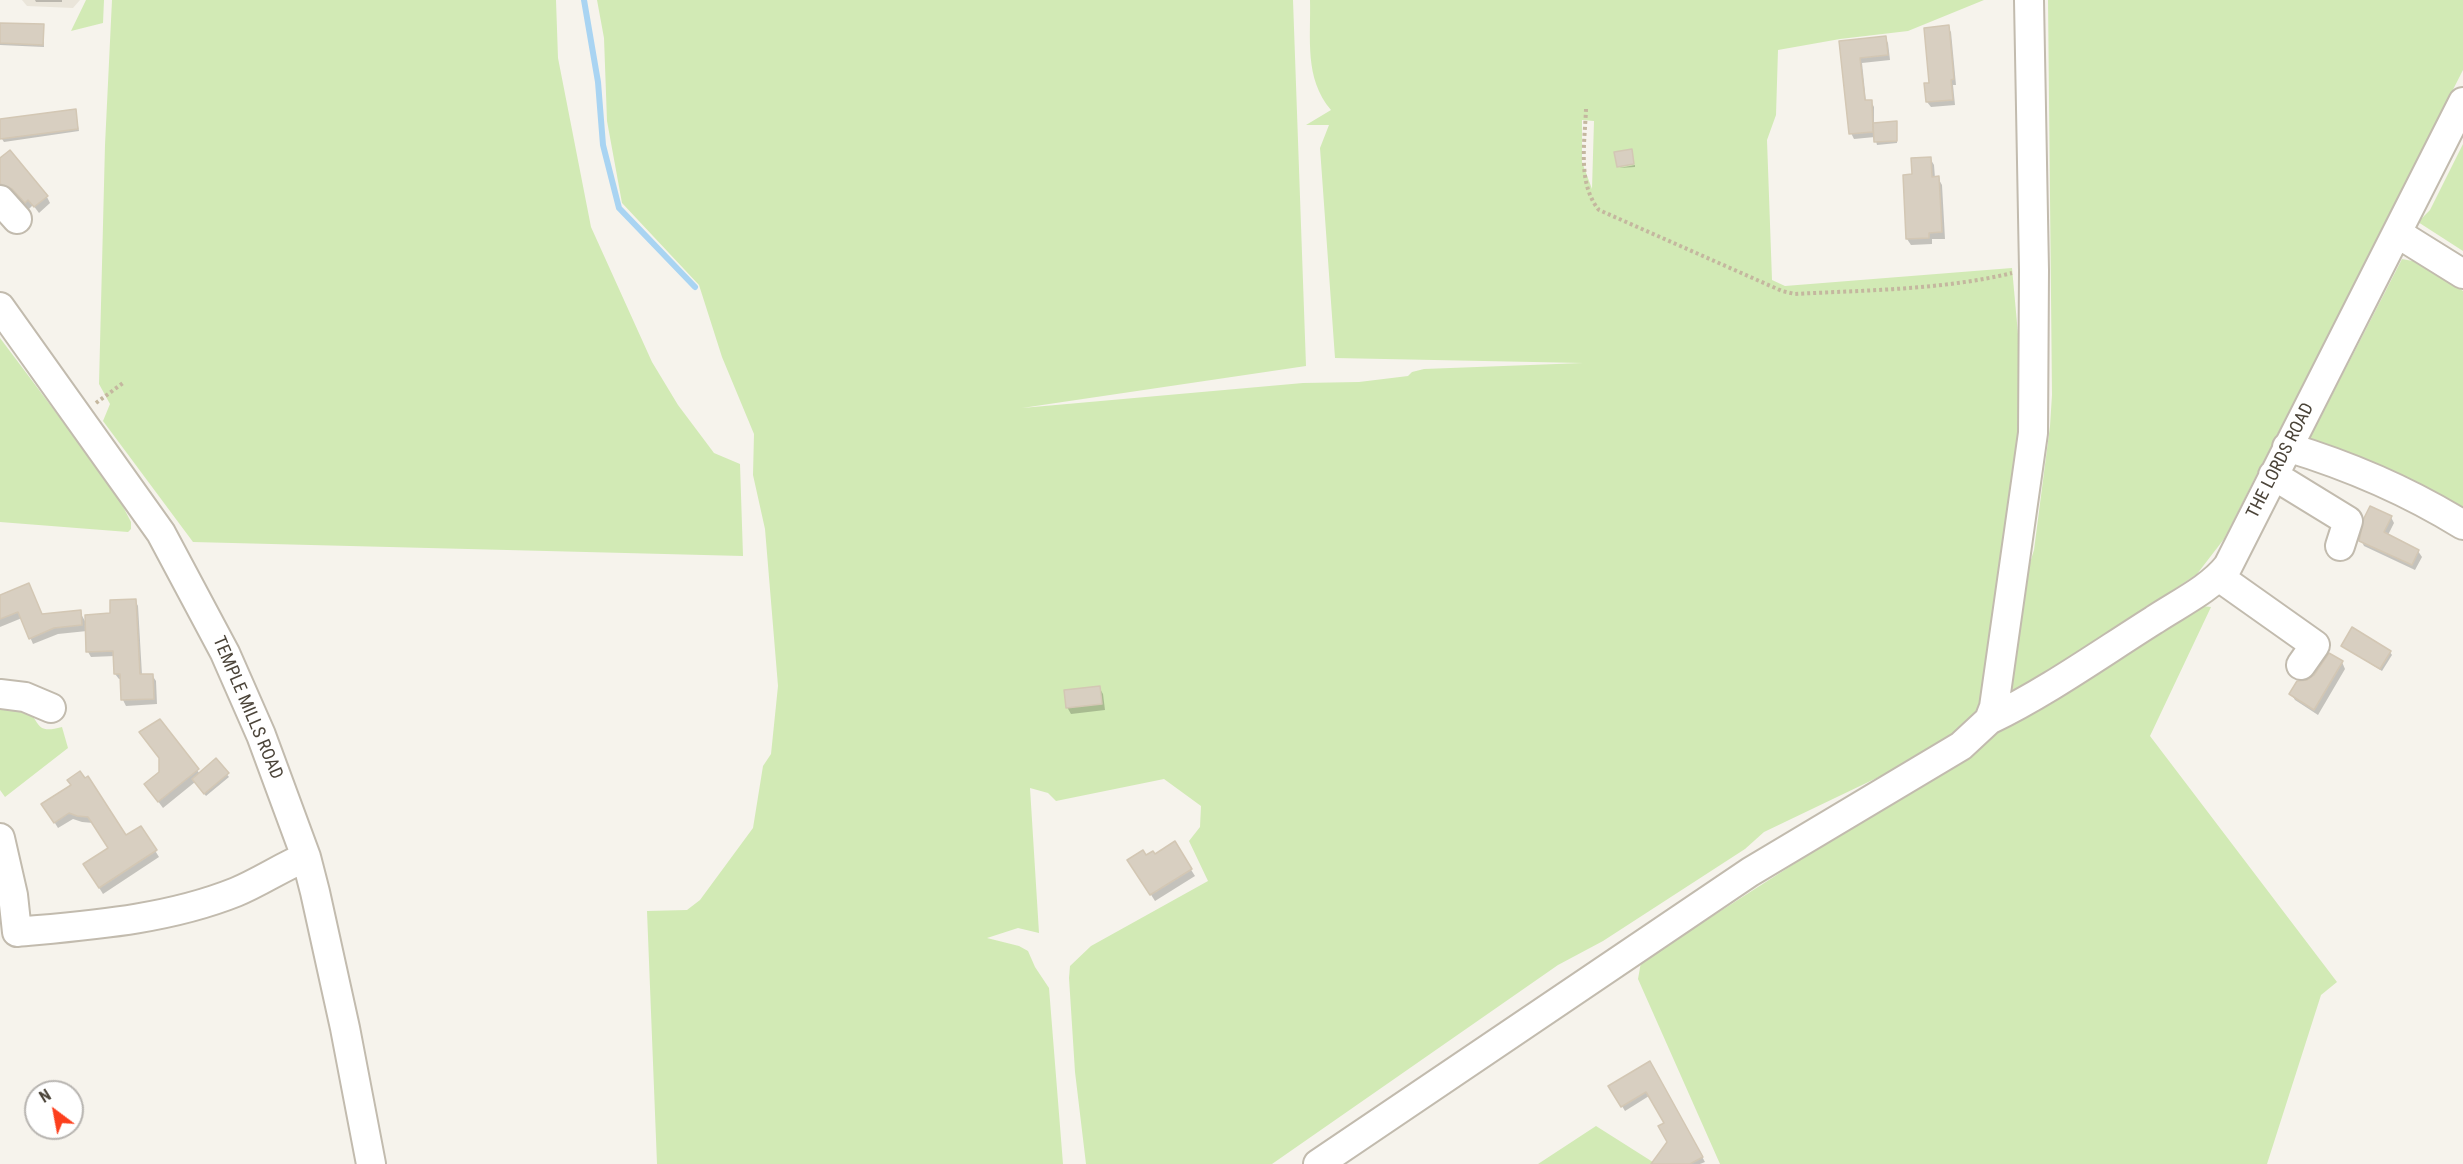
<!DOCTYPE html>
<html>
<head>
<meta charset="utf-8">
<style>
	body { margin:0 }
	#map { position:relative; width:2463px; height:1164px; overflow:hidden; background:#f6f3ec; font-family:"Roboto Condensed",sans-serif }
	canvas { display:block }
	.north { position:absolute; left:24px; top:1080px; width:60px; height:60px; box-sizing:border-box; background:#fff; border:2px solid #b7b4b0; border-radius:50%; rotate:328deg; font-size:16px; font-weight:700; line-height:24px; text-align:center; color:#4b4439 }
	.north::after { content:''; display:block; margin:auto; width:21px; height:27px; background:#fc3f1d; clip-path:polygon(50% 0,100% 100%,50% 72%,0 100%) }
</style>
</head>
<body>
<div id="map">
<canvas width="2463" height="1164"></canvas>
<div class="north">N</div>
</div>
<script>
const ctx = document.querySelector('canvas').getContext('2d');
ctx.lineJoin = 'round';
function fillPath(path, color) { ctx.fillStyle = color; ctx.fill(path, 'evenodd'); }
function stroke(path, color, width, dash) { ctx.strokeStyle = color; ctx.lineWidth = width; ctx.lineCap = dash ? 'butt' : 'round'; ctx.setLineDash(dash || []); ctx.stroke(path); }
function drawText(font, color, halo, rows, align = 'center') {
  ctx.font = font + ' "Roboto Condensed",sans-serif'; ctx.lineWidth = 5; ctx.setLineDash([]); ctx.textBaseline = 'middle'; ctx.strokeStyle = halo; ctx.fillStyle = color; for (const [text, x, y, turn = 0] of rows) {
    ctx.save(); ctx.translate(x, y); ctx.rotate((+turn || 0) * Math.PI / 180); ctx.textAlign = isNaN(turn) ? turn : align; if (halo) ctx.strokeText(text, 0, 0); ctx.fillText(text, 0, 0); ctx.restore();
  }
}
fillPath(new Path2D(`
	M 22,0 L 80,0 L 73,8 L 27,6 Z`), '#eae5da');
fillPath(new Path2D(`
	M 86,0 L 104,0 L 103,23 L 71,31 Z
	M 112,0 L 556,0 L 558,58 L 591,227 L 652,362 L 678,405 L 714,453 L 740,464 L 743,556 L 193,542 L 103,421 L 110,404 L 99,384 L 105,145 Z
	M 597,0 L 1293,0 L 1306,366 L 1022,408 L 1303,383 L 1359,382 L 1408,376 L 1412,372 L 1424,369 L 1583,363 L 1335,358 L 1320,148 L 1329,125 L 1306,125 L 1331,110 C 1304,78 1311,39 1310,0 L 1984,0 L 1908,31 L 1840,39 L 1778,50 L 1776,115 L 1767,140 L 1772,280 L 1785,286 L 2012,268 L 2024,400 L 1982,698 L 1972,720 L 1956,734 L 1908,763 L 1764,832 L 1745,849 L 1603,941 L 1558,965 L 1272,1164 L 1086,1164 L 1075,1072 L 1069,978 L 1070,966 L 1091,946 L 1208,881 L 1189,841 L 1200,827 L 1201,806 L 1164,779 L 1056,801 L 1048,793 L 1030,788 L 1039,933 L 1018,928 L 987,938 L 1019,946 L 1028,951 L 1035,967 L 1049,988 L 1063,1164 L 657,1164 L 647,911 L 687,910 L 700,900 L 753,828 L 763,766 L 771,754 L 778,686 L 765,529 L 753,475 L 754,434 L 722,357 L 699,285 L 622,203 L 607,121 L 604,38 ZM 1582,120 L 1594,121 L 1592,189 L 1582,162 Z
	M 2048,0 L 2463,0 L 2463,70 L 2224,539 L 2197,574 L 2022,691 L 2015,691 L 2010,687 L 2023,585 L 2034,550 L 2050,426 L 2052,395 Z
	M 2463,144 L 2463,251 L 2418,222 L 2430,210 Z
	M 2402,259 L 2423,263 L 2463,291 L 2463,518 L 2309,440 Z
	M 0,338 L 115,491 L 131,522 L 131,529 L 128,532 L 0,522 Z
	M 2202,606 L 2211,607 L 2150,736 L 2337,982 L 2321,995 L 2267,1164 L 1720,1164 L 1638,979 L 1641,962 L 2165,626 Z
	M 0,705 C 7,706 18,707 25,710 C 42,720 33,735 62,727 L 68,748 L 5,797 L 0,790 Z
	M 1596,1126 L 1656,1164 L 1538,1164 Z`), '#d2eab5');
fillPath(new Path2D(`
	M 35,0 L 62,0 L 62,2 L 36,2 Z
	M 0,24 L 43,26 L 44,47 L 0,45 Z
	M 1948,27 L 1951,32 L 1956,85 L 1953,85 L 1955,105 L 1931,107 L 1927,102 Z
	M 1885,37 L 1888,43 L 1890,60 L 1862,63 L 1866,101 L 1871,101 L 1874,107 L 1874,124 L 1896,123 L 1897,126 L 1897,143 L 1877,145 L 1875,137 L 1854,139 L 1851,133 L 1841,42 Z
	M 75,110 L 79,131 L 4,142 L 2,139 L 0,121 Z
	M 1930,158 L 1934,165 L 1935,178 L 1938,178 L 1942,185 L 1945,239 L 1932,239 L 1932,244 L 1911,245 L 1907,239 Z
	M 0,160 L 47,197 L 50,203 L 39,213 L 33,205 L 29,209 L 11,191 L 0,186 Z
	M 1635,165 L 1635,167 L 1619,168 Z
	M 2391,517 L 2394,523 L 2388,535 L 2418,551 L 2422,557 L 2415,570 L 2364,546 L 2361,540 Z
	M 0,597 L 42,616 L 80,612 L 86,623 L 112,615 L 135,600 L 138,606 L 142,675 L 152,675 L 156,681 L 157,704 L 126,706 L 123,700 L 122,679 L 119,679 L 115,674 L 115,656 L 91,657 L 88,652 L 87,631 L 58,634 L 33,644 L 22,618 L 0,627 Z
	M 2342,646 L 2390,652 L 2392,655 L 2382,671 Z
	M 2342,662 L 2345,669 L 2318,715 L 2295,700 L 2291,694 Z
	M 1099,687 L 1103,694 L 1105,710 L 1071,714 L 1067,707 Z
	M 159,721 L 200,774 L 216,760 L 229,777 L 206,796 L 195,782 L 163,808 L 146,785 L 160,773 L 160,759 L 141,733 Z
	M 72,785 L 126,837 L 141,828 L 159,857 L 103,894 L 88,870 L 110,849 L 93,823 L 82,822 L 73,819 L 58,828 L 43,804 Z
	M 1174,843 L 1195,876 L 1155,901 L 1129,860 L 1154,856 Z
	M 1650,1063 L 1705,1162 L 1700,1164 L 1658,1164 L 1668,1142 L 1666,1123 L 1649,1096 L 1625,1111 L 1610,1086 Z`), '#0003');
stroke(new Path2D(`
	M 584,0 L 598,82 L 603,145 L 619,208 L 695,287`), '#a9d4f2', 6);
const building = new Path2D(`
	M 0,23 L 44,24 L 43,45 L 0,43 Z
	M 1949,25 L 1954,79 L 1951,80 L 1953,100 L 1926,102 L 1924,83 L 1929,83 L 1924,28 Z
	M 1886,36 L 1888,55 L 1860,58 L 1865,100 L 1872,100 L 1873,132 L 1849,134 L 1839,41 Z
	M 76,109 L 78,129 L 0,139 L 0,119 Z
	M 1897,121 L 1897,141 L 1874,142 L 1873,123 Z
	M 1632,149 L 1634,164 L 1617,167 L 1614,152 Z
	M 10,150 L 48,196 L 34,207 L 28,200 L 25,203 L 12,189 L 0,184 L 0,158 Z
	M 1931,157 L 1932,177 L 1939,176 L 1942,232 L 1929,233 L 1929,238 L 1906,239 L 1903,175 L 1912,174 L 1911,158 Z
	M 2370,506 L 2392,516 L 2384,532 L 2419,550 L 2412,565 L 2359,541 L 2364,518 Z
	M 29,583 L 42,614 L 81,610 L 82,625 L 54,628 L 29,639 L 18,612 L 0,619 L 0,595 Z
	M 136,599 L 140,674 L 153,674 L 154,699 L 121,700 L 120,674 L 114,674 L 113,651 L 86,652 L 85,615 L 110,613 L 110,600 Z
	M 2352,627 L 2391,651 L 2380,669 L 2341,646 Z
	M 2329,653 L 2343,661 L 2314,710 L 2289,694 L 2297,681 L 2307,680 L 2314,675 Z
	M 1100,686 L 1102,704 L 1066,708 L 1064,690 Z
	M 160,719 L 199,769 L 158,802 L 144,784 L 159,772 L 159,758 L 139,732 Z
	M 216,758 L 229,773 L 204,794 L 192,779 Z
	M 80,771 L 85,778 L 88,776 L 126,835 L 141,826 L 157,850 L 99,888 L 83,864 L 108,848 L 88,817 L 77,816 L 69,813 L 54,823 L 41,804 L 71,785 L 67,780 Z
	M 1175,841 L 1192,869 L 1150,895 L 1127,860 L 1143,850 L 1146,855 L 1153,851 L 1155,854 Z
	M 1650,1061 L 1703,1157 L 1690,1164 L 1651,1164 L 1667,1142 L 1658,1126 L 1664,1123 L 1646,1092 L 1621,1107 L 1608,1086 Z`);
fillPath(building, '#d8cfc1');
stroke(building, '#d3c7b4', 1.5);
const minor = new Path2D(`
	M 0,200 L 17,219
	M 2397,233 L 2463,274
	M 0,307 L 161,533 L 225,653 L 261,735 L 306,857 L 315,892 L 345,1028 L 371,1164
	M 2287,447 C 2350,466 2408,491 2463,525
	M 2273,475 L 2348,521 L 2340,546
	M 2219,577 L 2315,645 L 2301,665
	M 0,694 L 25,697 L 51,708
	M 1989,720 C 2047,692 2100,654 2154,620 C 2178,604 2210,589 2228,566 L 2463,102
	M 0,838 L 13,895 L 17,932 C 91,925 166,920 236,892 C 260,882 282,867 306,857
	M 1318,1164 L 1750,872 L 1961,746 L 1989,720 L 1994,707 L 2033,433 L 2034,270 L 2029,0`);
stroke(minor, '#c2bbae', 32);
stroke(new Path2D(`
	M 1586,109 C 1585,141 1577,184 1599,210 L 1782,291 L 1795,294 C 1867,290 1942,290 2012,273
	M 96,403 L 123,383`), '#c4b79f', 4, [3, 3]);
stroke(minor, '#fff', 28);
drawText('18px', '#4b4439', '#fff', [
	["THE LORDS ROAD",2281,461,-63],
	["TEMPLE MILLS ROAD",247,708,67]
]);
</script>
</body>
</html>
